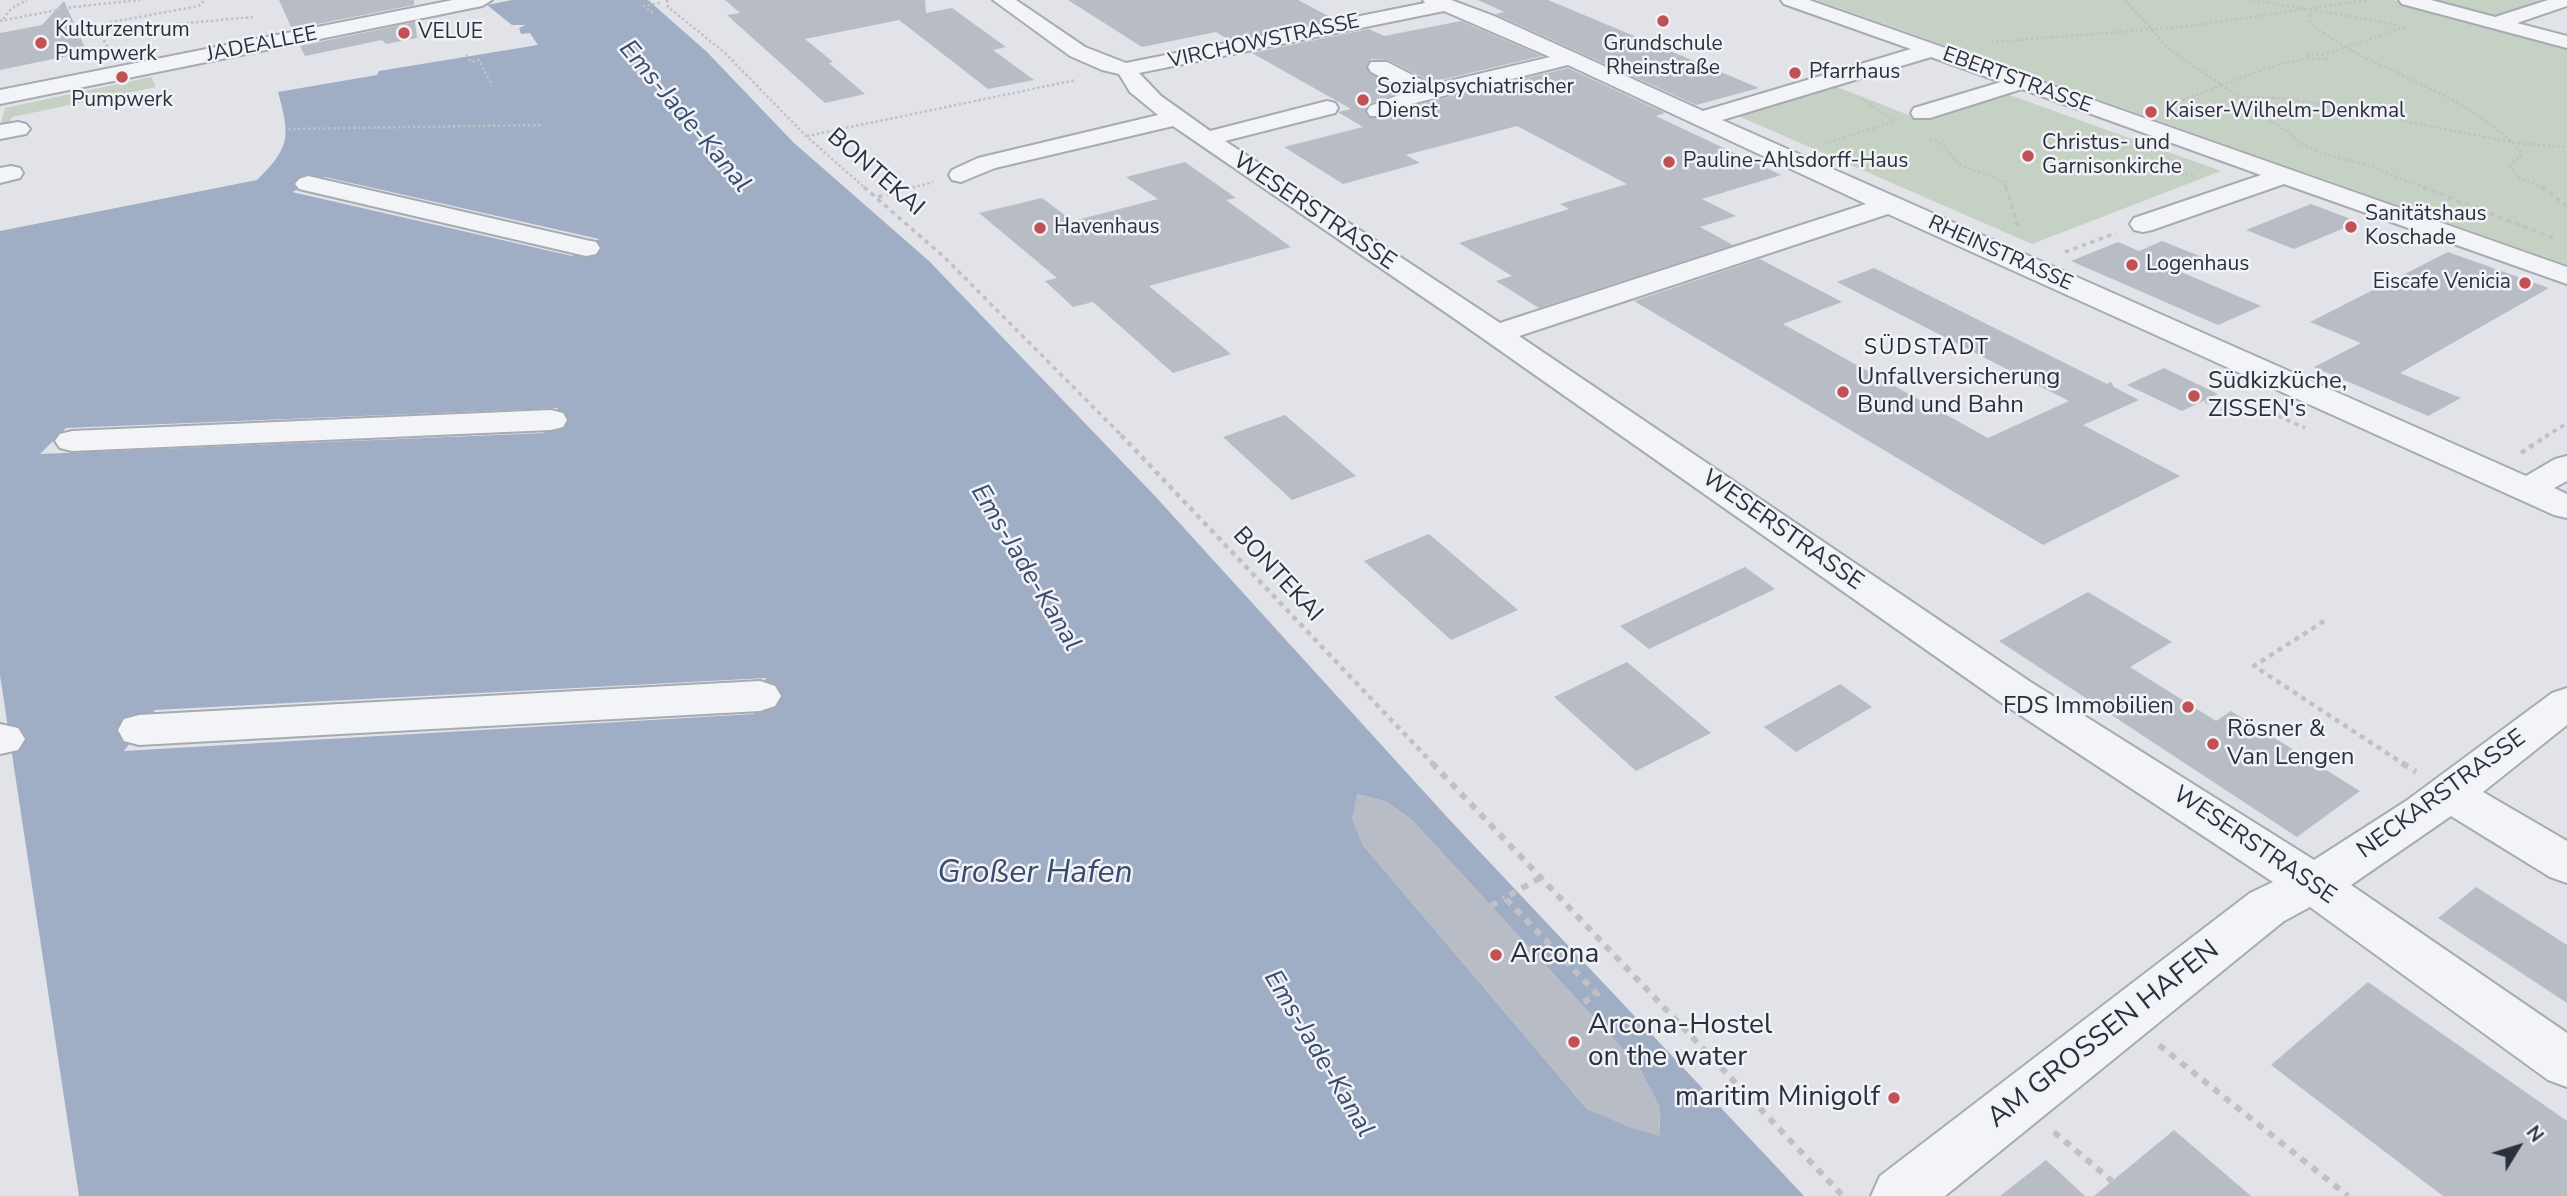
<!DOCTYPE html>
<html>
<head>
<meta charset="utf-8">
<style>
	body { margin:0 }
	#map { position:relative; width:2567px; height:1196px; overflow:hidden; background:#e1e3e8; font-family:"Nunito Sans",sans-serif }
	canvas { display:block }
	.north { position:absolute; left:2483px; top:1112px; width:70px; height:70px; -webkit-text-stroke:5px #f0f2f6; paint-order:stroke; rotate:52deg; font-size:19px; font-weight:700; line-height:28px; text-align:center; color:#2b303e }
	.north::after { content:''; display:block; margin:auto; width:24px; height:32px; background:#2b303e; clip-path:polygon(50% 0,100% 100%,50% 72%,0 100%) }
</style>
</head>
<body>
<div id="map">
<canvas width="2567" height="1196"></canvas>
<div class="north">N</div>
</div>
<script>
const ctx = document.querySelector('canvas').getContext('2d');
ctx.lineJoin = 'round';
function fillPath(path, color) { ctx.fillStyle = color; ctx.fill(path, 'evenodd'); }
function stroke(path, color, width, dash) { ctx.strokeStyle = color; ctx.lineWidth = width; ctx.lineCap = dash ? 'butt' : 'round'; ctx.setLineDash(dash || []); ctx.stroke(path); }
function drawText(font, color, halo, rows, align = 'center') {
  ctx.font = font + ' "Nunito Sans",sans-serif'; ctx.lineWidth = 5; ctx.setLineDash([]); ctx.textBaseline = 'middle'; ctx.strokeStyle = halo; ctx.fillStyle = color; for (const [text, x, y, turn = 0] of rows) {
    ctx.save(); ctx.translate(x, y); ctx.rotate((+turn || 0) * Math.PI / 180); ctx.textAlign = isNaN(turn) ? turn : align; if (halo) ctx.strokeText(text, 0, 0); ctx.fillText(text, 0, 0); ctx.restore();
  }
}
fillPath(new Path2D(`
	M 1816,0 L 2393,0 L 2567,45 L 2567,265 Z
	M 2437,0 L 2552,0 L 2501,17 Z
	M 151,77 L 156,87 L 12,117 L 8,126 L 0,127 L 5,108 Z
	M 1837,87 L 1919,119 L 2004,93 L 2221,171 L 2032,244 L 1736,115 Z`), '#c5d1c3');
fillPath(new Path2D(`
	M 512,0 L 648,0 L 707,52 L 793,142 L 929,261 L 1154,495 L 1447,817 L 1804,1196 L 79,1196 L 0,675 L 0,231 L 257,180 C 291,147 290,136 278,92 L 377,75 L 379,71 L 538,45 L 530,33 L 521,34 L 519,28 L 526,25 L 512,25 L 487,5 ZM 325,177 L 599,239 L 572,256 L 292,192 ZM 558,408 L 544,433 L 40,454 L 66,428 ZM 766,678 L 754,714 L 124,751 L 155,710 ZM 1357,794 L 1387,802 L 1412,820 L 1639,1067 L 1659,1106 L 1660,1127 L 1652,1133 L 1587,1109 L 1362,844 Z`), '#9fadc5');
fillPath(new Path2D(`
	M 279,0 L 414,0 L 414,5 L 292,29 Z
	M 725,0 L 925,0 L 926,13 L 952,8 L 1006,47 L 993,50 L 1034,80 L 988,89 L 899,20 L 805,39 L 833,62 L 829,63 L 865,94 L 825,103 L 727,15 L 740,13 Z
	M 1068,0 L 1298,0 L 1334,19 L 1229,40 L 1216,32 L 1142,47 Z
	M 1478,0 L 1548,0 L 1759,88 L 1696,105 L 1495,14 L 1504,12 Z
	M 64,1 L 87,52 L 0,70 L 0,33 L 42,25 Z
	M 1461,21 L 1542,56 L 1432,82 L 1388,60 L 1371,59 L 1366,66 L 1369,73 L 1403,91 L 1369,104 L 1365,110 L 1368,117 L 1387,118 L 1412,106 L 1568,68 L 1665,113 L 1656,116 L 1781,175 L 1702,199 L 1736,216 L 1700,227 L 1733,245 L 1539,308 L 1496,281 L 1512,276 L 1459,243 L 1569,209 L 1560,204 L 1627,184 L 1517,126 L 1406,155 L 1420,163 L 1343,184 L 1284,147 L 1363,127 L 1338,112 L 1351,109 L 1252,53 L 1369,29 L 1384,36 Z
	M 415,22 L 417,38 L 386,44 L 382,40 L 305,56 L 300,46 Z
	M 1185,162 L 1236,198 L 1226,200 L 1291,247 L 1149,286 L 1231,354 L 1173,373 L 1093,302 L 1073,307 L 1045,281 L 1057,278 L 979,213 L 1042,198 L 1073,221 L 1158,199 L 1126,177 Z
	M 2311,204 L 2359,222 L 2294,249 L 2246,230 Z
	M 2162,241 L 2202,257 L 2174,269 L 2261,306 L 2218,325 L 2071,261 L 2118,242 L 2139,251 Z
	M 2448,252 L 2549,288 L 2400,373 L 2461,398 L 2428,416 L 2314,367 L 2361,343 L 2310,322 Z
	M 1760,259 L 1842,302 L 1783,324 L 1988,438 L 2069,401 L 1837,282 L 1874,268 L 2107,384 L 2111,382 L 2114,387 L 2139,400 L 2083,425 L 2180,476 L 2043,545 L 1634,301 Z
	M 2164,368 L 2218,394 L 2182,411 L 2127,385 Z
	M 1285,415 L 1356,476 L 1292,500 L 1223,437 Z
	M 1429,534 L 1518,610 L 1451,640 L 1364,561 Z
	M 1745,567 L 1775,589 L 1649,649 L 1620,626 Z
	M 2088,592 L 2172,642 L 2130,667 L 2216,721 L 2231,711 L 2360,791 L 2297,837 L 1999,641 Z
	M 1627,662 L 1711,733 L 1636,771 L 1554,697 Z
	M 1840,684 L 1872,707 L 1796,752 L 1764,727 Z
	M 1357,794 L 1387,802 L 1412,820 L 1639,1067 L 1659,1106 L 1660,1136 L 1631,1128 L 1587,1109 L 1362,844 L 1352,819 Z
	M 2476,887 L 2567,945 L 2567,1003 L 2438,918 Z
	M 2368,982 L 2567,1121 L 2567,1196 L 2443,1196 L 2271,1065 Z
	M 2174,1130 L 2251,1196 L 2094,1196 Z
	M 2046,1160 L 2085,1196 L 2000,1196 Z`), '#b8bcc4');
const minor = new Path2D(`
	M 453,0 L 492,0 L 482,6 L 0,104 L 0,90 Z
	M 993,0 L 1016,0 L 1085,47 L 1126,63 L 1425,3 L 1423,0 L 1451,0 L 1494,16 L 1703,111 L 1911,49 L 1784,4 L 1781,0 L 1809,0 L 2567,267 L 2567,284 L 2284,184 L 2152,230 L 2143,232 L 2134,230 L 2130,224 L 2134,218 L 2261,175 L 2022,89 L 1930,118 L 1914,118 L 1911,113 L 1914,108 L 2001,82 L 1931,57 L 1722,120 L 2526,476 L 2555,459 L 2567,456 L 2567,481 L 2554,488 L 2567,494 L 2567,518 L 2554,515 L 1888,214 L 1519,336 L 2029,681 L 2314,860 L 2406,801 L 2552,693 L 2567,688 L 2567,725 L 2483,792 L 2567,841 L 2567,883 L 2550,877 L 2451,816 L 2351,885 L 2567,1033 L 2567,1087 L 2548,1080 L 2310,907 L 2284,921 L 1945,1196 L 1871,1196 L 1880,1176 L 2250,893 L 2273,882 L 1999,701 L 1461,323 L 1173,126 L 995,168 L 961,182 L 952,180 L 949,175 L 952,170 L 978,158 L 1158,115 L 1130,92 L 1119,74 L 1102,70 L 1070,56 ZM 1444,11 L 1550,57 L 1432,85 L 1387,62 L 1371,62 L 1368,67 L 1371,72 L 1409,91 L 1370,106 L 1367,111 L 1370,116 L 1386,116 L 1411,104 L 1568,65 L 1866,204 L 1500,323 L 1225,141 L 1335,113 L 1338,108 L 1335,103 L 1327,101 L 1210,131 L 1161,96 L 1139,73 Z
	M 2399,0 L 2431,0 L 2495,17 L 2548,0 L 2567,0 L 2567,6 L 2517,23 L 2567,36 L 2567,48 L 2402,4 Z
	M 18,122 L 26,124 L 30,129 L 26,134 L 0,139 L 0,125 Z
	M 11,166 L 20,168 L 23,173 L 20,178 L 0,183 L 0,168 Z
	M 308,176 L 586,240 L 596,242 L 600,248 L 596,254 L 586,256 L 299,189 L 295,184 L 299,179 Z
	M 551,410 L 563,413 L 567,420 L 563,427 L 551,430 L 72,451 L 60,448 L 55,441 L 60,434 L 72,431 Z
	M 760,681 L 775,686 L 781,696 L 775,706 L 760,711 L 139,745 L 124,741 L 118,730 L 124,719 L 139,715 Z
	M 0,724 L 18,728 L 25,739 L 18,750 L 0,754 Z`);
stroke(minor, '#a7aab2', 4);
stroke(new Path2D(`
	M 667,0 L 668,7 L 725,53 L 806,136 L 866,189
	M 2125,0 L 2170,50 L 2222,85 L 2168,106
	M 2252,0 L 2306,9
	M 2312,10 L 2309,22 C 2362,66 2436,82 2491,125 C 2503,134 2514,141 2522,154 L 2510,166 L 2519,177 L 2545,189
	M 2315,10 L 2399,25
	M 653,13 L 644,6 L 660,3
	M 3,19 L 12,8 L 27,0
	M 0,21 L 73,7 L 140,0
	M 102,36 L 177,24 L 253,17
	M 1991,42 L 2181,27 L 2370,0
	M 110,51 L 95,25 L 194,7 L 202,4 L 203,0
	M 2311,54 L 2322,55 L 2327,59 L 2314,59 L 2306,55 Z
	M 466,55 L 471,62 L 479,60 L 492,86
	M 2322,55 L 2408,26
	M 2309,58 L 2269,67 L 2222,85 L 2263,117 L 2288,131 L 2302,144 L 2323,154 L 2364,164 L 2428,189
	M 2237,96 L 2291,99 L 2515,143 L 2567,147
	M 1861,98 L 1894,121
	M 288,129 L 541,125
	M 807,136 L 1076,80
	M 1930,139 L 1942,144 L 1959,164 L 2004,182 L 2006,189
	M 1824,144 L 1896,121
	M 2106,169 L 2195,175
	M 908,189 L 933,182`), '#bfc1c7', 2.5, [2.5, 2.5]);
stroke(new Path2D(`
	M 864,187 L 944,257 L 1123,437
	M 2006,187 L 2019,230
	M 2423,187 L 2553,238
	M 2542,187 L 2567,206
	M 878,197 L 914,187
	M 2065,252 L 2116,233
	M 2205,401 L 2228,412 L 2247,402 L 2305,428
	M 2545,437 L 2567,423`), '#bfc1c7', 3.5, [4.5, 4.5]);
stroke(new Path2D(`
	M 1121,435 L 1434,765
	M 2521,453 L 2548,435
	M 2324,621 L 2254,666 L 2405,765`), '#bfc1c7', 4.5, [5, 5]);
stroke(new Path2D(`
	M 1432,763 L 1843,1196
	M 2402,763 L 2416,772
	M 1540,878 L 1505,898 L 1597,994 L 1581,1004
	M 1491,906 L 1505,898
	M 2159,1045 L 2348,1196
	M 2054,1132 L 2112,1181`), '#bfc1c7', 6, [7, 7]);
fillPath(minor, '#f3f4f7');
for (const [x, y, r, color] of [
	[1663,21,7,"#c25155"],
	[404,33,7,"#c25155"],
	[41,43,7,"#c25155"],
	[1795,73,7,"#c25155"],
	[122,77,7,"#c25155"],
	[1363,100,7,"#c25155"],
	[2151,112,7,"#c25155"],
	[2028,156,7,"#c25155"],
	[1669,162,7,"#c25155"],
	[2351,227,7,"#c25155"],
	[1040,228,7,"#c25155"],
	[2132,265,7,"#c25155"],
	[2525,283,7,"#c25155"],
	[1843,392,7,"#c25155"],
	[2194,396,7,"#c25155"],
	[2188,707,7,"#c25155"],
	[2213,744,7,"#c25155"],
	[1496,955,7,"#c25155"],
	[1574,1042,7,"#c25155"],
	[1894,1098,7,"#c25155"]
]) { const dot = new Path2D(); dot.arc(x, y, r, 0, 2 * Math.PI); ctx.fillStyle = color; ctx.fill(dot); stroke(dot, '#f0f2f6', 2.5); }
drawText('21px', '#2b303e', '#f0f2f6', [
	["Kulturzentrum",55,31],
	["Pumpwerk",55,55],
	["VELUE",418,33],
	["Grundschule",1663,45,"center"],
	["Rheinstraße",1663,69,"center"],
	["Pfarrhaus",1809,73],
	["Sozialpsychiatrischer",1377,88],
	["Dienst",1377,112],
	["Pumpwerk",122,101,"center"],
	["Kaiser-Wilhelm-Denkmal",2165,112],
	["Christus- und",2042,144],
	["Garnisonkirche",2042,168],
	["Pauline-Ahlsdorff-Haus",1683,162],
	["Sanitätshaus",2365,215],
	["Koschade",2365,239],
	["Havenhaus",1054,228],
	["Logenhaus",2146,265],
	["Eiscafe Venicia",2511,283,"right"]
], 'left');
drawText('21px', '#2b303e', '#f0f2f6', [
	["VIRCHOWSTRASSE",1264,42,-12],
	["JADEALLEE",262,45,-11],
	["EBERTSTRASSE",2017,81,20],
	["RHEINSTRASSE",2000,254,24]
]);
ctx.letterSpacing = '2px';
drawText('21px', '#1d212f', '#f0f2f6', [
	["SÜDSTADT",1927,349]
]);
ctx.letterSpacing = '0px';
drawText('24px', '#2b303e', '#f0f2f6', [
	["BONTEKAI",875,173,41],
	["WESERSTRASSE",1314,212,34],
	["WESERSTRASSE",1782,531,35],
	["BONTEKAI",1277,575,47],
	["NECKARSTRASSE",2442,795,-36],
	["WESERSTRASSE",2254,846,34]
]);
drawText('24px', '#2b303e', '#f0f2f6', [
	["Unfallversicherung",1857,378],
	["Bund und Bahn",1857,406],
	["Südkizküche,",2208,382],
	["ZISSEN's",2208,410],
	["FDS Immobilien",2174,707,"right"],
	["Rösner &",2227,730],
	["Van Lengen",2227,758]
], 'left');
drawText('italic 26px', '#384a6f', '#f0f2f6', [
	["Ems-Jade-Kanal",684,117,50],
	["Ems-Jade-Kanal",1025,568,59],
	["Ems-Jade-Kanal",1318,1054,59]
]);
drawText('28px', '#2b303e', '#f0f2f6', [
	["Arcona",1510,955],
	["Arcona-Hostel",1588,1026],
	["on the water",1588,1058],
	["maritim Minigolf",1880,1098,"right"]
], 'left');
drawText('28px', '#2b303e', '#f0f2f6', [
	["AM GROSSEN HAFEN",2104,1035,-38]
]);
drawText('italic 32px', '#384a6f', '#f0f2f6', [
	["Großer Hafen",1035,874]
]);
</script>
</body>
</html>
